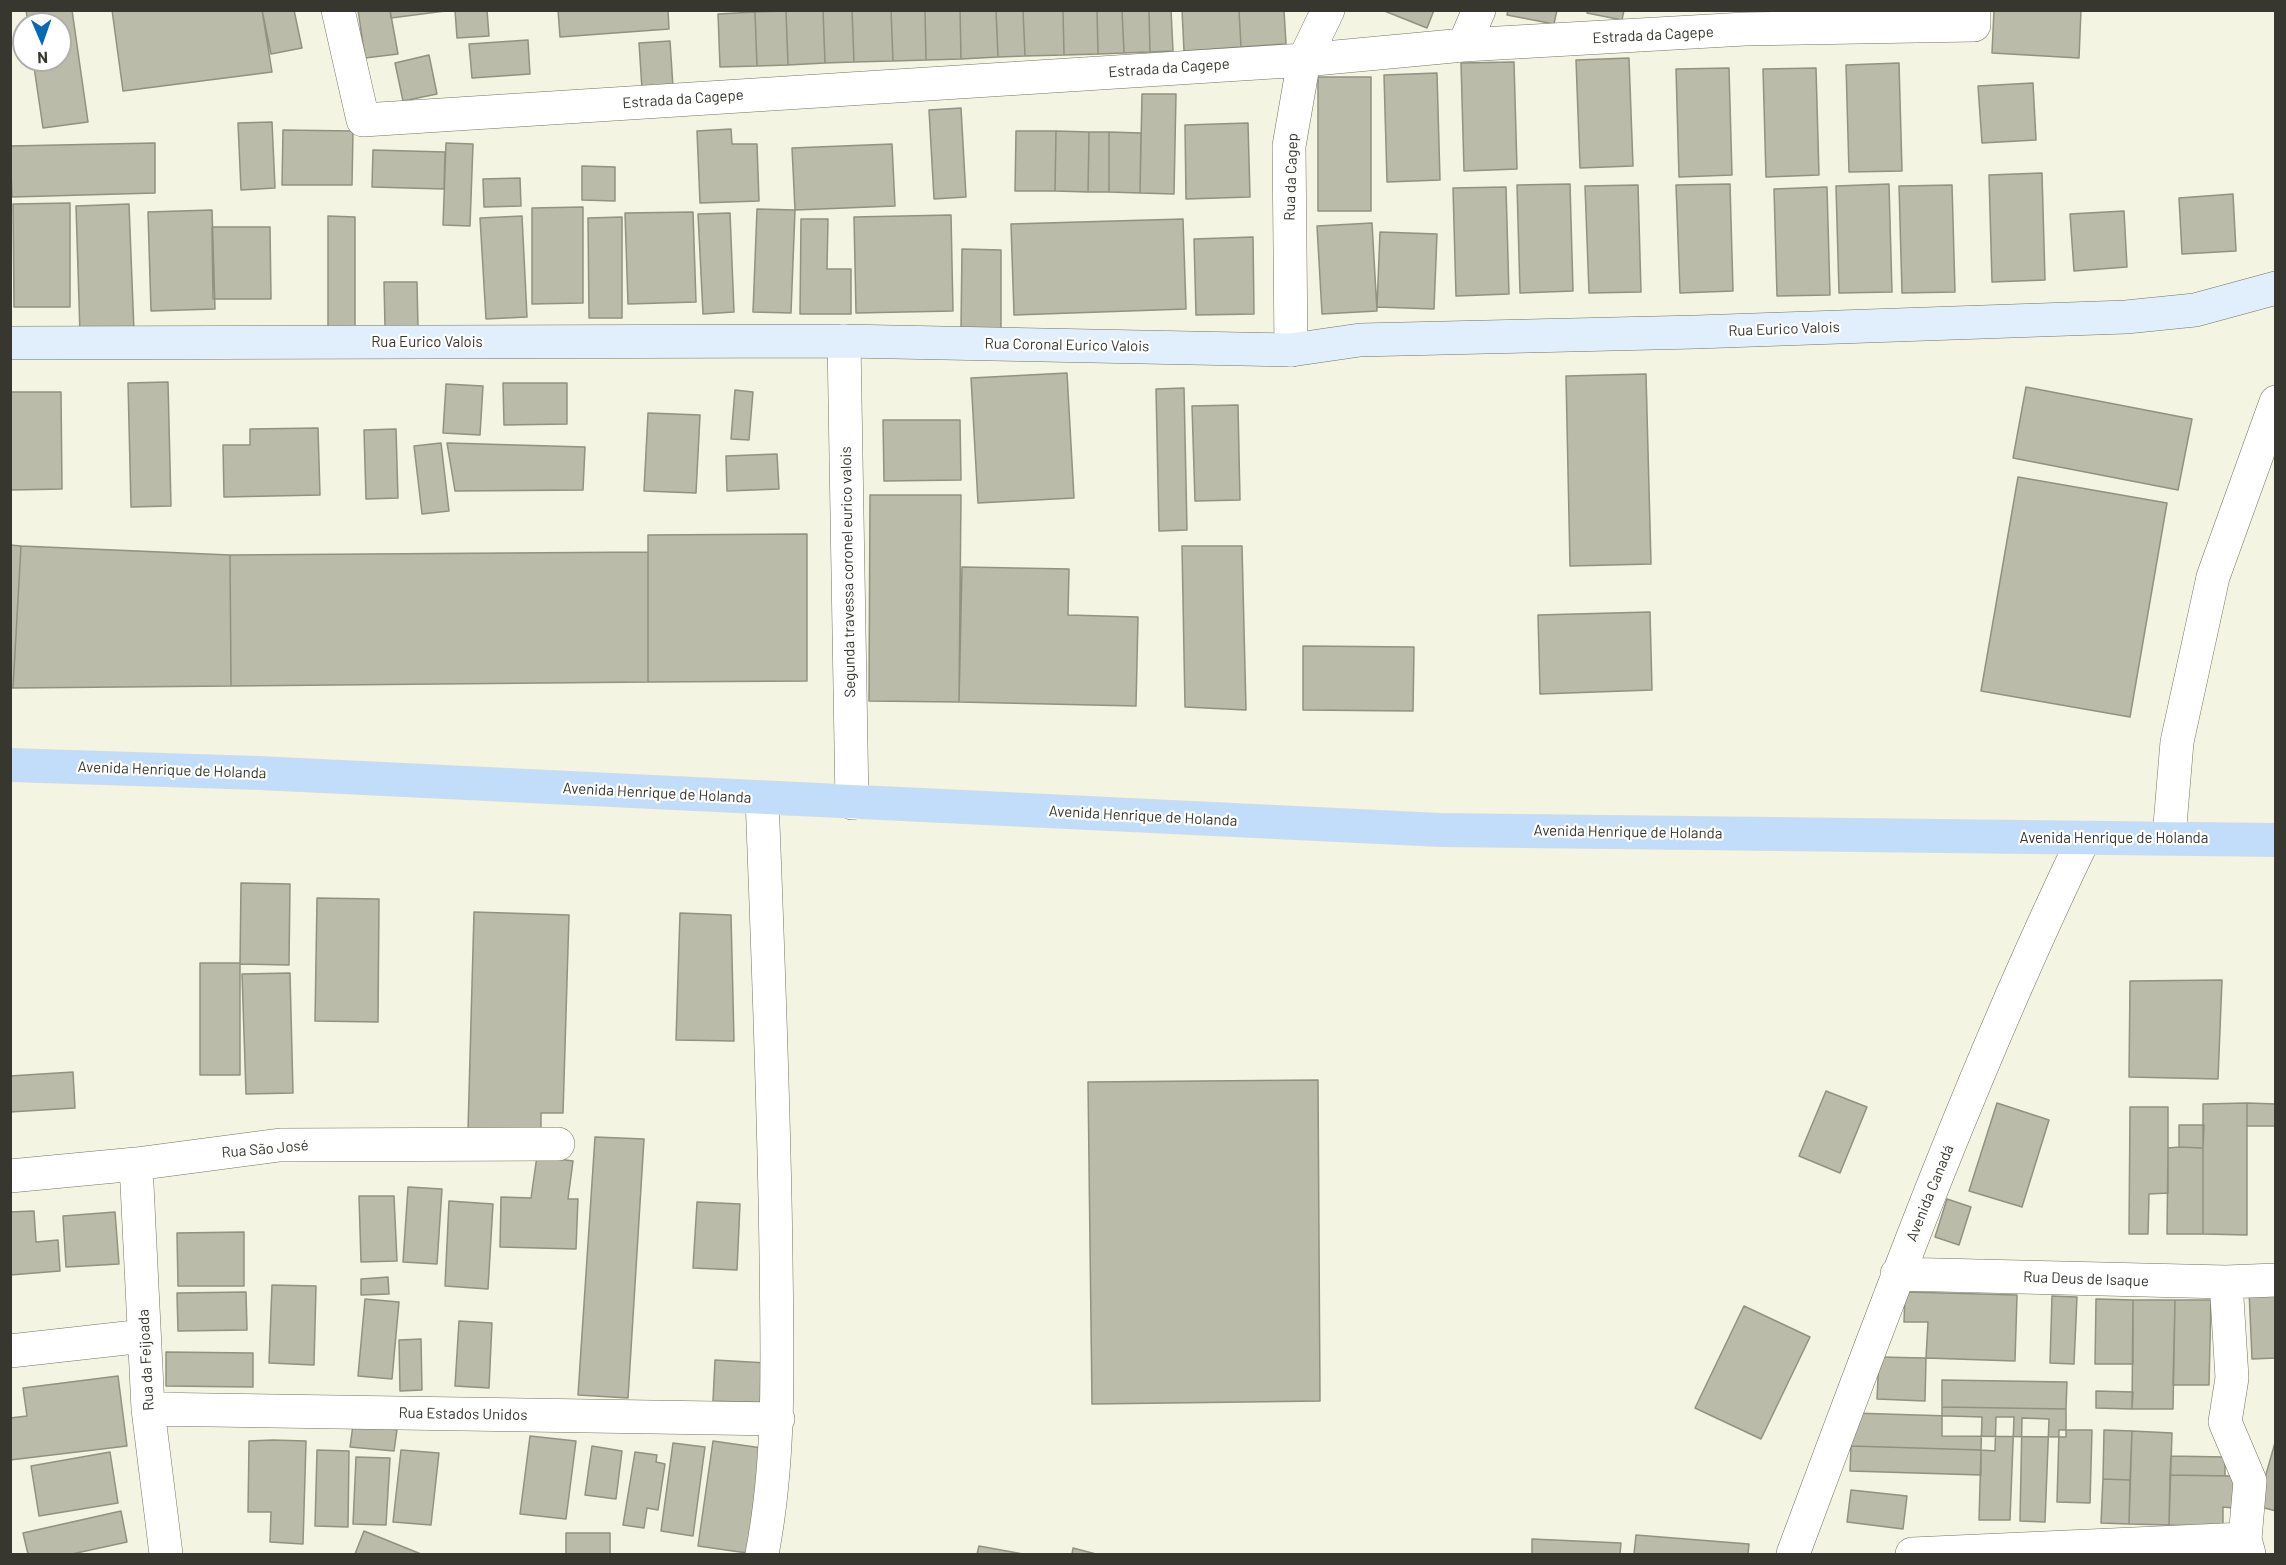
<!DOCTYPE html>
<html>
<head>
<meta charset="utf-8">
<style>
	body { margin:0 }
	#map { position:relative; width:2286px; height:1565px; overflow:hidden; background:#f3f4e1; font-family:Barlow,sans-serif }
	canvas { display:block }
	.frame { position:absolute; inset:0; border:12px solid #373730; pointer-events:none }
	.north { position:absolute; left:12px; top:12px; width:60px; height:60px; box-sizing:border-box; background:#fff; border:2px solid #afafac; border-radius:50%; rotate:178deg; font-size:16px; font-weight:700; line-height:24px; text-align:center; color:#373730 }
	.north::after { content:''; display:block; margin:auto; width:21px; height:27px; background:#086ab7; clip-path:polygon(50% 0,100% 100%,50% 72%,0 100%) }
</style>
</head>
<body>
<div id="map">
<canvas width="2286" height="1565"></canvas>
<div class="frame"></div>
<div class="north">N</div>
</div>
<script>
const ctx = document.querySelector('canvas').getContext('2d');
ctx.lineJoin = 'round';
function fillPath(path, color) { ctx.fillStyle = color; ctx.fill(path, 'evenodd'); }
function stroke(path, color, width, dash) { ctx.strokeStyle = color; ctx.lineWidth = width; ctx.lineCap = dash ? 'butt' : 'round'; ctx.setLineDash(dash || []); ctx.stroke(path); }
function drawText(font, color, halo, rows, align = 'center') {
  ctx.font = font + ' Barlow,sans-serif'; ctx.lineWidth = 4.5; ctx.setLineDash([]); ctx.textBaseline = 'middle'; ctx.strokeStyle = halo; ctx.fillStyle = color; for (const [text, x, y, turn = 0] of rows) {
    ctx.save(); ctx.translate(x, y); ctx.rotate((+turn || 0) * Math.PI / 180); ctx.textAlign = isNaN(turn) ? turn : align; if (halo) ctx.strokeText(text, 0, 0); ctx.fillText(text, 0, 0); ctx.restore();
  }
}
const building = new Path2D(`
	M 26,10 L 72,10 L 88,122 L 43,128 L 33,60 L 60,60 L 60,24 L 28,24 Z
	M 112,10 L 262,10 L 272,72 L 123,91 Z
	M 262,10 L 294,10 L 302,48 L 271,54 Z
	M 358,10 L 390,10 L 398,54 L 365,58 Z
	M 390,10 L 453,10 L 391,18 Z
	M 455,10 L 487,10 L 489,36 L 457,38 Z
	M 558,10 L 668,10 L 669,29 L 560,37 Z
	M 823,10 L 852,10 L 854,62 L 825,63 Z
	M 823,10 L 825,63 L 788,65 L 786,11 Z
	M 852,10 L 891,10 L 893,61 L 854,62 Z
	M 891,10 L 925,10 L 926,60 L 893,61 Z
	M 925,10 L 960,10 L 961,59 L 926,60 Z
	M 960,10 L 996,10 L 998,57 L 961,59 Z
	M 996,10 L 1023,10 L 1025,56 L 998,57 Z
	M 1023,10 L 1063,10 L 1064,55 L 1025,56 Z
	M 1063,10 L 1097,10 L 1098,54 L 1064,55 Z
	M 1097,10 L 1122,10 L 1124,53 L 1098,54 Z
	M 1122,10 L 1149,10 L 1150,52 L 1124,53 Z
	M 1149,10 L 1171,10 L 1173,51 L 1150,52 Z
	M 1182,10 L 1239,10 L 1241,47 L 1184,51 Z
	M 1239,10 L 1284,10 L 1286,44 L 1241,47 Z
	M 1382,10 L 1434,10 L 1427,28 Z
	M 1508,10 L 1557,10 L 1554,24 L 1507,15 Z
	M 1587,10 L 1624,10 L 1622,20 L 1587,13 Z
	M 1994,10 L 2081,10 L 2079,58 L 1992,53 Z
	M 786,11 L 788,65 L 757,66 L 755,12 Z
	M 755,12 L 757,66 L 720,67 L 718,14 Z
	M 528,40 L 530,74 L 472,78 L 469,44 Z
	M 670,41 L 673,87 L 642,89 L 639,43 Z
	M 429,55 L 437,94 L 403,101 L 395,63 Z
	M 1629,58 L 1633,166 L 1580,168 L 1576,60 Z
	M 1514,62 L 1517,169 L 1464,171 L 1461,63 Z
	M 1899,63 L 1902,171 L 1849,172 L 1846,65 Z
	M 1729,68 L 1732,175 L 1679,177 L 1676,69 Z
	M 1816,68 L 1819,175 L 1766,177 L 1763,69 Z
	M 1437,73 L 1440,180 L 1387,182 L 1384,75 Z
	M 1318,77 L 1371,77 L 1371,211 L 1318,211 Z
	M 2033,83 L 2036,140 L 1982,143 L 1978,86 Z
	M 1142,94 L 1176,94 L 1174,194 L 1140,193 Z
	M 961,108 L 966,197 L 934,199 L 929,110 Z
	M 272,122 L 275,188 L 241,190 L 238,123 Z
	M 1248,123 L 1250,197 L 1186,199 L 1185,125 Z
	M 731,129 L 732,144 L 757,144 L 759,201 L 700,203 L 697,131 Z
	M 283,130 L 353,131 L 352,185 L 282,185 Z
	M 1016,131 L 1056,131 L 1055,191 L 1015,191 Z
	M 1056,131 L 1089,132 L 1088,192 L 1055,191 Z
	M 1089,132 L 1109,132 L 1109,192 L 1088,192 Z
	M 1109,132 L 1141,133 L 1140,193 L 1109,192 Z
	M 155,143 L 155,193 L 12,197 L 10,146 Z
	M 446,143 L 473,144 L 470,226 L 443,225 Z
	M 892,144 L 895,206 L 795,210 L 792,148 Z
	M 373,150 L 445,152 L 444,189 L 372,187 Z
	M 582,166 L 615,167 L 615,201 L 582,200 Z
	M 2042,173 L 2045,280 L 1992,282 L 1989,175 Z
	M 520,178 L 521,206 L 484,207 L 483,179 Z
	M 1570,184 L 1573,291 L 1520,293 L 1517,185 Z
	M 1730,184 L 1733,291 L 1680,293 L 1676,185 Z
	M 1889,184 L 1892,292 L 1839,293 L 1836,186 Z
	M 1638,185 L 1641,292 L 1589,293 L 1585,186 Z
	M 1952,185 L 1955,292 L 1902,293 L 1899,186 Z
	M 1506,187 L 1509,294 L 1456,296 L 1453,188 Z
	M 1827,187 L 1830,295 L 1777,296 L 1774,189 Z
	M 2233,194 L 2236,251 L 2182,254 L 2179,198 Z
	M 70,203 L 70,307 L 14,307 L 13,204 Z
	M 129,204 L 134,332 L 80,334 L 76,206 Z
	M 583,207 L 583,303 L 532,304 L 532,208 Z
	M 757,209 L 795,210 L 791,313 L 753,312 Z
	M 212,210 L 215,309 L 151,311 L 148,212 Z
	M 2124,211 L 2127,267 L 2074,271 L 2070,214 Z
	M 693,212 L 696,302 L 628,304 L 625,213 Z
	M 730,213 L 734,312 L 703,314 L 698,214 Z
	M 951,215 L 953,311 L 856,313 L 854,217 Z
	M 328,216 L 355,217 L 355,331 L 328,332 Z
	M 522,216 L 527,317 L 486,319 L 480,218 Z
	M 622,217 L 622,318 L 589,318 L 588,218 Z
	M 801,219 L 828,219 L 827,269 L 851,269 L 851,314 L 800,314 Z
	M 1183,219 L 1186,309 L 1014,315 L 1011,224 Z
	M 1372,223 L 1377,311 L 1322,314 L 1317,226 Z
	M 212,227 L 270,227 L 271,299 L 213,299 Z
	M 1380,232 L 1437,234 L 1434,309 L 1377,307 Z
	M 1253,237 L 1254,314 L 1196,315 L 1194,239 Z
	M 962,249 L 1001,250 L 1001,329 L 961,328 Z
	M 384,282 L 417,282 L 418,327 L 385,327 Z
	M 1067,373 L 1074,498 L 978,503 L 971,378 Z
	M 1646,374 L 1651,564 L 1570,566 L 1566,376 Z
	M 168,382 L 171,506 L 131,507 L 128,383 Z
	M 503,383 L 567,383 L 567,424 L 504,425 Z
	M 446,384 L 483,386 L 480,435 L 443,433 Z
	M 2026,387 L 2192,419 L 2178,490 L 2013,458 Z
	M 1184,388 L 1187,530 L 1159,531 L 1156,389 Z
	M 735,390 L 753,392 L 749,440 L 731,439 Z
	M 10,392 L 61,392 L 62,489 L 10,490 Z
	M 1238,405 L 1240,500 L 1195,501 L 1192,406 Z
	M 648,413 L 700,415 L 696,493 L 644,491 Z
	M 883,420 L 960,420 L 961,480 L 884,481 Z
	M 318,428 L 320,495 L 224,497 L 223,445 L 250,445 L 250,429 Z
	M 396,429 L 398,498 L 366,499 L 364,430 Z
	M 441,443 L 449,511 L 422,514 L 414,446 Z
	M 447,443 L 585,447 L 583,490 L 455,491 Z
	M 777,454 L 779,489 L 727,491 L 726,456 Z
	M 2018,477 L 2167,503 L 2130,717 L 1981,691 Z
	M 870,495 L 961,495 L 959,702 L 869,701 Z
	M 807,534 L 807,681 L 648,682 L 648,535 Z
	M 10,545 L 21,546 L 13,688 L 10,688 Z
	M 21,546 L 230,555 L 231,686 L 13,688 Z
	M 1182,546 L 1242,546 L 1246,710 L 1185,707 Z
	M 648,552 L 648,682 L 231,686 L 230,555 Z
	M 962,567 L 1069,569 L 1068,615 L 1138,617 L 1136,706 L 959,702 Z
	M 1650,612 L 1652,690 L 1540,694 L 1538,615 Z
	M 1303,646 L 1414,647 L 1413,711 L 1303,710 Z
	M 241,883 L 290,884 L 289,965 L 240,964 Z
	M 317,898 L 379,899 L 378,1022 L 315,1021 Z
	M 474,912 L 569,915 L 563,1113 L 541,1113 L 541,1132 L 468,1130 Z
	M 680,913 L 731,915 L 734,1041 L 676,1040 Z
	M 200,963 L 240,963 L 240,1075 L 200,1075 Z
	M 290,973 L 293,1093 L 246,1094 L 242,974 Z
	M 2222,980 L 2218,1079 L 2129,1077 L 2130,981 Z
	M 73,1072 L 75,1108 L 10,1112 L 10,1076 Z
	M 1318,1080 L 1320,1401 L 1092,1404 L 1088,1082 Z
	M 1826,1091 L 1867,1107 L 1840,1173 L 1799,1156 Z
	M 1997,1103 L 2049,1120 L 2022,1207 L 1969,1191 Z
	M 2247,1103 L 2276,1104 L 2276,1126 L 2247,1126 Z
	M 2247,1103 L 2247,1235 L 2203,1234 L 2203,1104 Z
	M 2130,1107 L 2168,1107 L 2168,1193 L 2149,1194 L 2148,1234 L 2129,1234 Z
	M 2179,1125 L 2204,1125 L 2203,1148 L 2179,1147 Z
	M 595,1137 L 644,1139 L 628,1398 L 578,1395 Z
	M 2179,1147 L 2203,1148 L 2203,1234 L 2167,1234 L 2168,1148 Z
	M 537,1156 L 573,1161 L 568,1199 L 578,1199 L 576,1249 L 500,1247 L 501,1197 L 531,1198 Z
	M 408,1187 L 442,1189 L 437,1264 L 403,1262 Z
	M 359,1196 L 394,1196 L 397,1261 L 361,1262 Z
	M 1947,1199 L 1971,1207 L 1959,1245 L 1935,1237 Z
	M 449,1201 L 493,1204 L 488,1289 L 445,1286 Z
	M 697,1202 L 740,1204 L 737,1270 L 693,1268 Z
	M 34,1211 L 36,1242 L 58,1240 L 60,1271 L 10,1275 L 10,1212 Z
	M 115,1212 L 119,1264 L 66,1267 L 63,1216 Z
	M 244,1232 L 244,1286 L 178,1286 L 177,1233 Z
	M 388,1277 L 389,1294 L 361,1295 L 361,1279 Z
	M 272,1285 L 316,1286 L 314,1365 L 269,1363 Z
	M 2249,1290 L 2276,1290 L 2276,1358 L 2252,1359 Z
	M 246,1292 L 247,1330 L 178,1331 L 177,1293 Z
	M 1905,1292 L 2017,1295 L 2015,1361 L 1926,1358 L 1928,1322 L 1904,1322 Z
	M 2052,1296 L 2077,1297 L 2074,1364 L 2050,1363 Z
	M 365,1299 L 399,1302 L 392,1379 L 358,1376 Z
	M 2096,1299 L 2133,1300 L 2133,1364 L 2095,1364 Z
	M 2133,1300 L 2175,1300 L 2173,1409 L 2132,1409 Z
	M 2175,1300 L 2211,1300 L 2209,1385 L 2173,1385 Z
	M 1744,1306 L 1810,1337 L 1761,1439 L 1695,1408 Z
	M 459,1321 L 492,1323 L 489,1388 L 455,1386 Z
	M 421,1339 L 422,1390 L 400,1391 L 399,1340 Z
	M 166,1352 L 253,1353 L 253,1387 L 166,1386 Z
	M 1879,1357 L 1926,1358 L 1925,1401 L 1877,1399 Z
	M 715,1360 L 767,1363 L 765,1403 L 713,1401 Z
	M 118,1376 L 127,1446 L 10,1460 L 10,1418 L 27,1416 L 23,1388 Z
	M 1942,1380 L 2067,1382 L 2066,1409 L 1942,1407 Z
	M 2096,1391 L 2133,1392 L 2132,1409 L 2096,1408 Z
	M 1942,1407 L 2066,1409 L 2066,1437 L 1942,1436 Z
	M 1852,1413 L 1982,1417 L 1981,1450 L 1851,1446 Z
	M 1996,1417 L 2014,1417 L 2010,1520 L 1979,1520 L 1981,1450 L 1995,1451 Z
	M 2022,1418 L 2049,1419 L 2045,1522 L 2020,1521 Z
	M 353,1425 L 397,1430 L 394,1451 L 350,1447 Z
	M 2059,1430 L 2092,1430 L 2090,1503 L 2057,1502 Z
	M 2104,1430 L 2132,1431 L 2130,1480 L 2103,1479 Z
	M 2132,1431 L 2172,1433 L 2169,1525 L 2129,1524 Z
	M 530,1436 L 576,1441 L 566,1519 L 520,1514 Z
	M 2276,1439 L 2276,1511 L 2257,1506 Z
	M 273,1440 L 306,1441 L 303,1544 L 270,1542 L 271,1512 L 248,1512 L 249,1441 Z
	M 713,1441 L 762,1448 L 747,1553 L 698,1546 Z
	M 673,1443 L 705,1447 L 693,1536 L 661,1531 Z
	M 592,1446 L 622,1451 L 616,1499 L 585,1495 Z
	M 1851,1446 L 1981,1450 L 1981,1475 L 1850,1471 Z
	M 317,1450 L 349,1451 L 348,1527 L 315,1526 Z
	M 401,1450 L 439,1453 L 431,1525 L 393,1522 Z
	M 110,1452 L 118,1503 L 39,1516 L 31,1466 Z
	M 635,1452 L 657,1455 L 656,1462 L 665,1464 L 658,1510 L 647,1508 L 644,1528 L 623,1525 Z
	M 2171,1456 L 2225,1457 L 2225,1476 L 2170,1475 Z
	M 356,1457 L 390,1458 L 386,1525 L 353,1524 Z
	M 2170,1475 L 2235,1476 L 2233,1508 L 2223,1507 L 2223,1527 L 2169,1525 Z
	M 2103,1479 L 2130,1480 L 2129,1524 L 2101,1523 Z
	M 1851,1490 L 1907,1496 L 1903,1529 L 1847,1522 Z
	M 121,1511 L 127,1542 L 72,1554 L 28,1554 L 23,1533 Z
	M 364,1531 L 421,1554 L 355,1554 Z
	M 566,1533 L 610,1533 L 610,1554 L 566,1554 Z
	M 1636,1535 L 1749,1544 L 1748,1554 L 1634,1554 Z
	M 1532,1539 L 1621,1543 L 1620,1554 L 1532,1554 Z
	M 979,1546 L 1023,1554 L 977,1554 Z
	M 1073,1548 L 1096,1554 L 1072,1554 Z`);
fillPath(building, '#babba9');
stroke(building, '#919280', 1.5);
const minor = new Path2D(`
	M 338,10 L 363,120 L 1304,60 L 1464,45 L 1745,29 L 1974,25 L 1974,10
	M 1464,45 L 1479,10
	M 844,341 L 852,803
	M 1291,350 L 1289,146 L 1304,60 L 1328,10
	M 762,798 C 768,951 774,1103 776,1256 C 777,1357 781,1455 762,1554
	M 2169,837 L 2177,742 L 2213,577 L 2276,402
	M 136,1164 L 148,1409 L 166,1554
	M 10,1176 L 136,1164 L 280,1145 L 558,1144
	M 1897,1274 L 2226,1282 L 2276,1280
	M 2226,1282 L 2232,1378 L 2225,1422 L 2250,1481 L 2245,1539
	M 10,1351 L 144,1336
	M 148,1409 L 778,1419
	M 1793,1554 C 1883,1313 1972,1070 2084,838
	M 1912,1554 L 2245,1539 L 2249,1554`);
const secondary = new Path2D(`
	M 10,343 L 844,341 L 1291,350 L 1360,340 L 1696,332 L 2126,317 L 2195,310 L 2276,288`);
const primary = new Path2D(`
	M 10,765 L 259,773 L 1441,830 L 2276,840`);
stroke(minor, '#737463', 34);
stroke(secondary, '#737463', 34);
stroke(primary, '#dbdbda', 34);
stroke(minor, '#fff', 33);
stroke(secondary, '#e1eefc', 33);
stroke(primary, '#c2ddf9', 33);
drawText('15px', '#373730', '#fff', [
	["Estrada da Cagepe",1653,35,-3],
	["Estrada da Cagepe",1169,68,-4],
	["Estrada da Cagepe",683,99,-4],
	["Rua da Cagep",1291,177,-88],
	["Rua Eurico Valois",1784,329,-2],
	["Rua Eurico Valois",427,342],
	["Rua Coronal Eurico Valois",1067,345,1],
	["Segunda travessa coronel eurico valois",848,572,-91],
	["Avenida Henrique de Holanda",172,770,2],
	["Avenida Henrique de Holanda",657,793,3],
	["Avenida Henrique de Holanda",1143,816,3],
	["Avenida Henrique de Holanda",1628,832,1],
	["Avenida Henrique de Holanda",2114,838],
	["Rua São José",265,1149,-5],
	["Avenida Canadá",1930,1193,-68],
	["Rua Deus de Isaque",2086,1279,2],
	["Rua da Feijoada",146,1360,-93],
	["Rua Estados Unidos",463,1414,1]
]);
</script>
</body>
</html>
